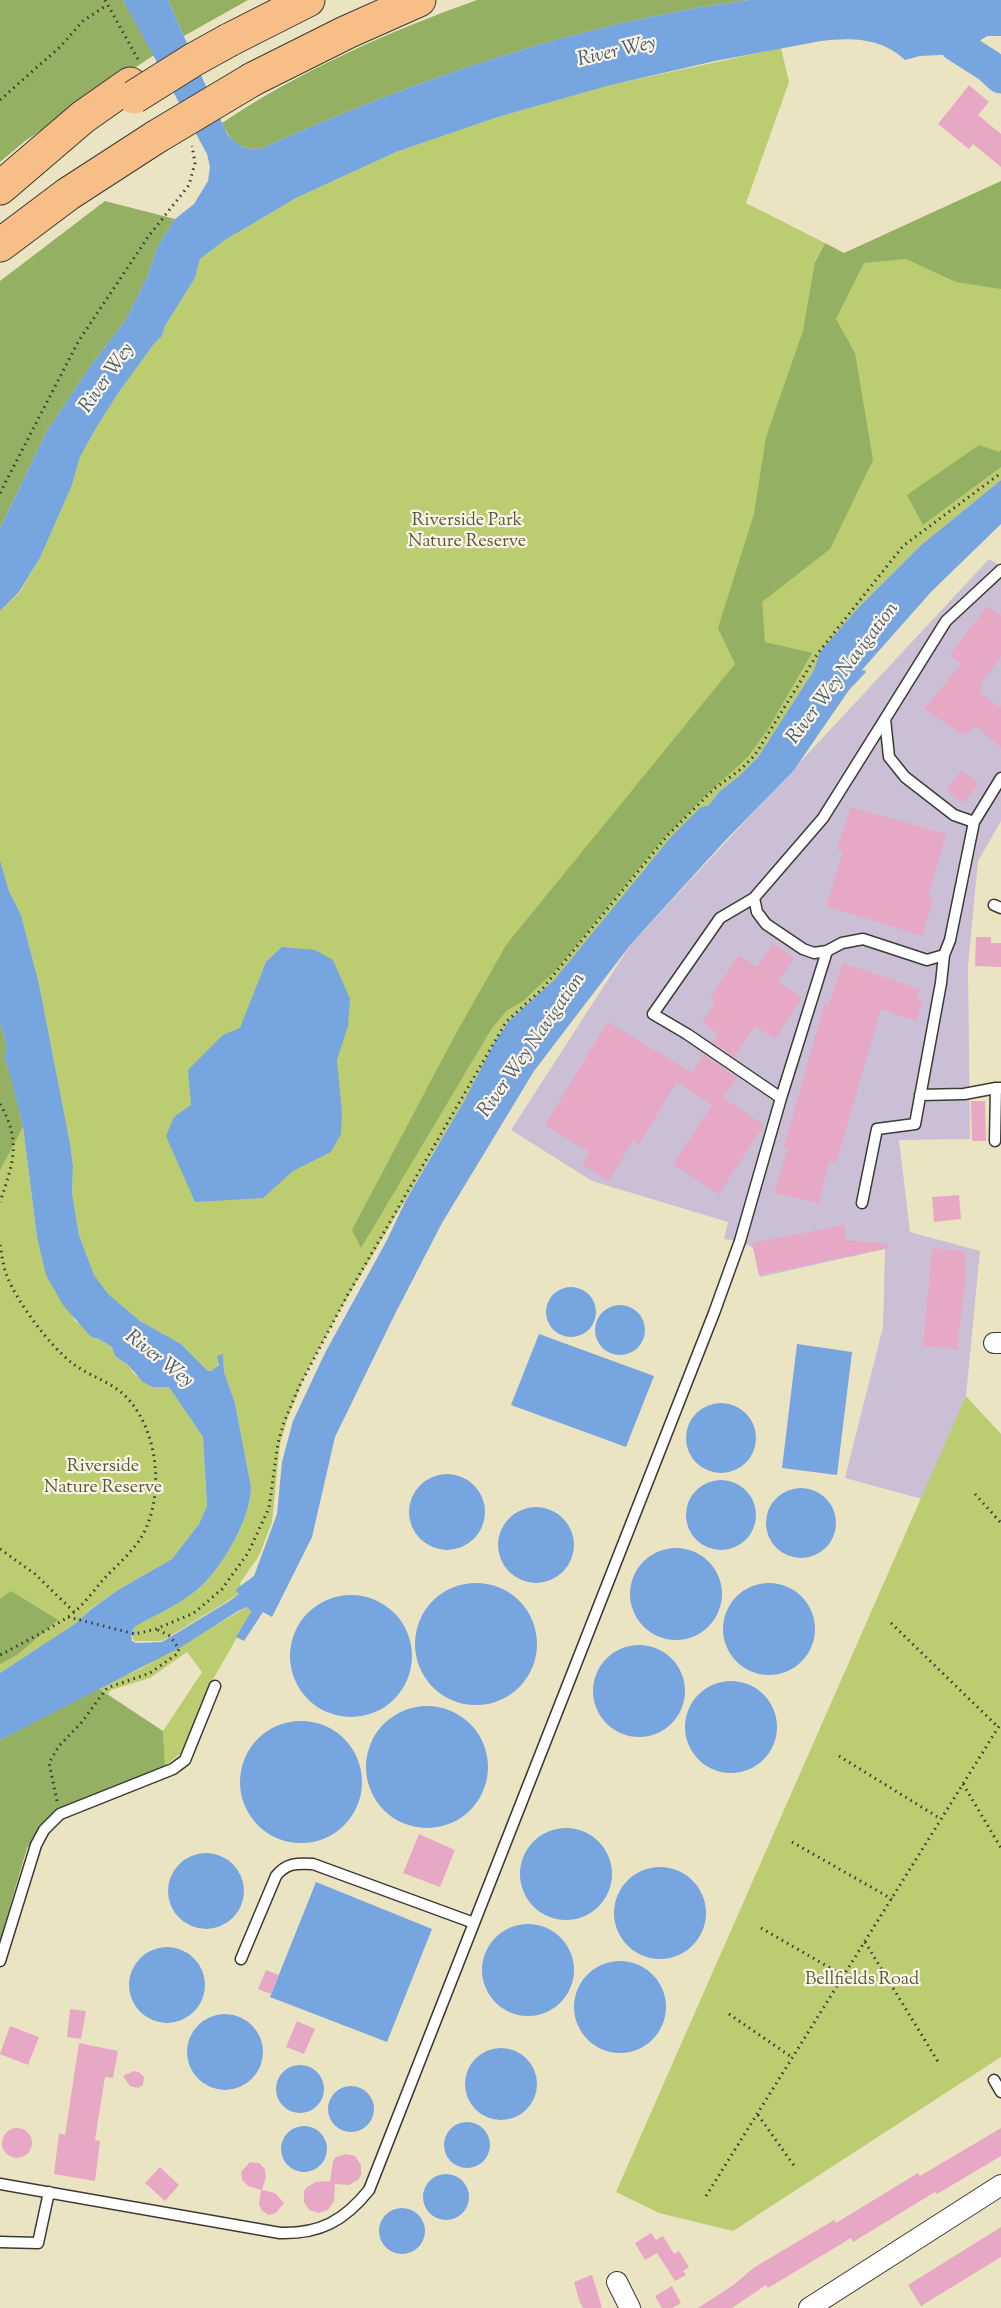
<!DOCTYPE html>
<html>
<head>
<meta charset="utf-8">
<style>
	body { margin:0 }
	canvas { display:block; background:#ebe4c3 }
</style>
</head>
<body>
<canvas width="1001" height="2308"></canvas>
<script>
const ctx = document.querySelector('canvas').getContext('2d');
ctx.lineJoin = 'round';
function fillPath(path, color) { ctx.fillStyle = color; ctx.fill(path, 'evenodd'); }
function stroke(path, color, width, dash) { ctx.strokeStyle = color; ctx.lineWidth = width; ctx.lineCap = dash ? 'butt' : 'round'; ctx.setLineDash(dash || []); ctx.stroke(path); }
function drawText(font, color, halo, rows, align = 'center') {
  ctx.font = font + ' "Sorts Mill Goudy",serif'; ctx.lineWidth = 4.5; ctx.setLineDash([]); ctx.textBaseline = 'middle'; ctx.strokeStyle = halo; ctx.fillStyle = color; for (const [text, x, y, turn = 0] of rows) {
    ctx.save(); ctx.translate(x, y); ctx.rotate((+turn || 0) * Math.PI / 180); ctx.textAlign = isNaN(turn) ? turn : align; if (halo) ctx.strokeText(text, 0, 0); ctx.fillText(text, 0, 0); ctx.restore();
  }
}
fillPath(new Path2D(`
	M 989,559 L 1001,566 L 1001,821 L 978,861 L 968,966 L 970,1139 L 899,1140 L 910,1232 L 980,1251 L 966,1396 L 922,1499 L 845,1478 L 883,1327 L 885,1249 L 760,1277 L 753,1248 L 740,1241 L 724,1239 L 728,1222 L 592,1181 L 511,1130 L 631,944 Z`), '#cbbfd5');
fillPath(new Path2D(`
	M 781,48 L 789,82 L 746,203 L 825,243 L 815,261 L 837,273 L 1001,194 L 1001,480 L 920,546 L 858,608 L 821,652 L 814,670 L 758,757 L 739,776 L 719,792 L 708,806 L 644,869 L 636,882 L 554,980 L 510,1020 L 496,1040 L 464,1101 L 340,1310 L 307,1371 L 288,1417 L 280,1444 L 272,1522 L 259,1556 L 240,1583 L 241,1587 L 235,1590 L 239,1594 L 162,1641 L 134,1641 L 131,1634 L 136,1626 C 157,1614 181,1604 199,1588 C 223,1567 251,1519 251,1487 L 235,1403 L 224,1372 L 223,1354 C 220,1362 217,1371 208,1371 L 181,1344 L 140,1321 L 107,1294 L 94,1275 L 79,1235 L 72,1193 L 73,1166 L 70,1143 L 39,984 L 21,915 L 9,891 L 0,860 L 0,611 L 20,592 L 40,558 L 72,485 L 80,457 L 96,428 L 121,389 L 154,344 L 162,336 L 165,326 L 195,278 L 200,259 L 225,240 L 296,198 L 396,152 L 498,117 L 611,85 Z
	M 0,1023 L 7,1048 L 23,1127 L 37,1237 L 75,1321 L 84,1327 L 91,1337 L 99,1339 L 112,1347 L 115,1356 L 128,1365 L 134,1374 L 153,1387 L 169,1387 L 203,1437 L 207,1506 L 199,1524 L 172,1559 L 118,1590 L 89,1610 L 79,1622 L 0,1673 Z
	M 966,1396 L 1001,1434 L 1001,2057 L 733,2231 L 659,2213 L 616,2192 Z
	M 247,1607 L 251,1613 L 211,1683 L 181,1753 L 165,1766 L 163,1731 L 202,1672 L 187,1652 L 150,1678 L 111,1690 L 108,1694 L 98,1688 L 140,1669 Z`), '#bbcd70');
fillPath(new Path2D(`
	M 0,0 L 123,0 L 154,55 L 25,141 L 0,162 Z
	M 168,0 L 248,0 L 184,36 Z
	M 477,0 L 749,0 C 580,22 415,80 260,149 C 240,150 230,141 222,123 C 299,71 390,31 477,0 Z
	M 1001,181 L 1001,289 L 956,282 L 906,259 L 864,263 L 836,319 L 855,353 L 873,460 L 830,549 L 762,602 L 765,642 L 812,653 L 768,729 L 748,757 L 703,798 L 663,839 L 556,970 L 523,1001 L 506,1011 L 492,1028 L 361,1248 L 352,1230 L 453,1039 L 506,945 L 735,664 L 718,628 L 754,514 L 766,437 L 803,331 L 815,262 L 825,243 L 844,253 Z
	M 105,201 L 175,219 L 158,246 L 147,277 L 125,321 L 89,368 L 47,431 L 0,528 L 0,281 Z
	M 979,445 L 999,452 L 1001,450 L 1001,467 L 923,525 L 907,495 Z
	M 0,1023 L 7,1048 L 4,1056 L 11,1078 L 23,1127 L 0,1170 Z
	M 11,1591 L 58,1620 L 17,1655 L 0,1664 L 0,1599 Z
	M 98,1688 L 163,1731 L 165,1766 L 92,1795 L 53,1813 L 27,1848 L 0,1940 L 0,1740 Z`), '#94b062');
fillPath(new Path2D(`
	M 123,0 L 168,0 L 227,134 C 238,146 245,150 260,149 C 415,80 580,22 749,0 L 1001,0 L 1001,36 L 987,36 L 975,44 L 1001,66 L 998,72 L 993,68 L 988,74 L 961,54 L 920,56 L 905,60 C 882,38 852,37 821,41 L 715,61 L 611,85 L 498,117 L 396,152 L 296,198 L 225,240 L 200,259 L 195,278 L 165,326 L 162,336 L 154,344 L 121,389 L 96,428 L 80,457 L 72,485 L 40,558 L 19,592 L 0,611 L 0,528 L 4,520 L 47,431 L 89,368 L 125,321 L 147,277 L 158,246 L 175,219 L 194,204 L 208,181 L 210,167 L 207,154 Z
	M 1001,480 L 1001,524 L 931,592 L 861,671 L 864,670 L 866,672 L 849,690 L 794,770 L 723,843 L 631,944 L 534,1071 L 442,1223 L 395,1314 L 335,1437 L 312,1537 L 272,1617 L 263,1612 L 244,1641 L 236,1637 L 251,1612 L 247,1607 L 238,1611 L 181,1647 L 0,1740 L 0,1673 L 78,1622 L 78,1618 L 82,1618 L 90,1610 L 118,1590 L 172,1559 L 199,1524 L 207,1506 L 203,1437 L 169,1387 L 153,1387 L 143,1382 L 128,1365 L 115,1356 L 112,1347 L 99,1339 L 91,1337 L 63,1305 L 46,1275 L 37,1237 L 23,1127 L 11,1078 L 4,1056 L 7,1048 L 0,1023 L 0,860 L 9,891 L 21,915 L 39,984 L 70,1143 L 73,1166 L 72,1193 L 79,1235 L 94,1275 L 108,1294 L 140,1321 L 181,1344 L 208,1371 L 211,1371 L 219,1365 L 217,1356 L 223,1354 L 224,1372 L 235,1403 L 251,1487 C 251,1518 223,1567 199,1588 C 181,1604 157,1614 136,1626 L 132,1631 L 135,1632 L 135,1635 L 131,1635 L 132,1641 L 136,1643 L 162,1642 L 231,1600 L 239,1594 L 235,1590 L 254,1576 L 277,1514 L 282,1462 L 293,1421 L 325,1353 L 387,1240 L 406,1200 L 464,1101 L 496,1040 L 510,1020 L 554,980 L 671,837 L 701,807 L 708,806 L 719,792 L 739,776 L 758,757 L 814,670 L 820,652 L 858,608 L 920,546 Z
	M 282,947 L 315,950 L 333,960 L 350,999 L 348,1026 L 337,1060 L 342,1113 L 341,1134 L 331,1152 L 293,1171 L 263,1198 L 195,1202 L 166,1136 L 174,1117 L 191,1105 L 188,1070 L 223,1035 L 240,1028 L 266,962 Z
	M546 1312a25 25 0 1 1 50 0a25 25 0 1 1-50 0Z
	M595 1330a25 25 0 1 1 50 0a25 25 0 1 1-50 0Z
	M 539,1334 L 654,1376 L 626,1447 L 511,1405 Z
	M 797,1344 L 852,1352 L 837,1475 L 782,1468 Z
	M686 1438a35 35 0 1 1 70 0a35 35 0 1 1-70 0Z
	M409 1512a38 38 0 1 1 76 0a38 38 0 1 1-76 0Z
	M686 1515a35 35 0 1 1 70 0a35 35 0 1 1-70 0Z
	M766 1523a35 35 0 1 1 70 0a35 35 0 1 1-70 0Z
	M498 1545a38 38 0 1 1 76 0a38 38 0 1 1-76 0Z
	M630 1594a46 46 0 1 1 92 0a46 46 0 1 1-92 0Z
	M415 1644a61 61 0 1 1 122 0a61 61 0 1 1-122 0Z
	M723 1629a46 46 0 1 1 92 0a46 46 0 1 1-92 0Z
	M290 1656a61 61 0 1 1 122 0a61 61 0 1 1-122 0Z
	M593 1691a46 46 0 1 1 92 0a46 46 0 1 1-92 0Z
	M685 1727a46 46 0 1 1 92 0a46 46 0 1 1-92 0Z
	M366 1767a61 61 0 1 1 122 0a61 61 0 1 1-122 0Z
	M240 1782a61 61 0 1 1 122 0a61 61 0 1 1-122 0Z
	M520 1874a46 46 0 1 1 92 0a46 46 0 1 1-92 0Z
	M168 1891a38 38 0 1 1 76 0a38 38 0 1 1-76 0Z
	M614 1913a46 46 0 1 1 92 0a46 46 0 1 1-92 0Z
	M 316,1882 L 432,1929 L 387,2042 L 270,1997 Z
	M482 1970a46 46 0 1 1 92 0a46 46 0 1 1-92 0Z
	M129 1985a38 38 0 1 1 76 0a38 38 0 1 1-76 0Z
	M574 2007a46 46 0 1 1 92 0a46 46 0 1 1-92 0Z
	M187 2052a38 38 0 1 1 76 0a38 38 0 1 1-76 0Z
	M465 2084a36 36 0 1 1 72 0a36 36 0 1 1-72 0Z
	M276 2089a24 24 0 1 1 48 0a24 24 0 1 1-48 0Z
	M328 2109a23 23 0 1 1 46 0a23 23 0 1 1-46 0Z
	M444 2145a23 23 0 1 1 46 0a23 23 0 1 1-46 0Z
	M281 2149a23 23 0 1 1 46 0a23 23 0 1 1-46 0Z
	M423 2197a23 23 0 1 1 46 0a23 23 0 1 1-46 0Z
	M379 2231a23 23 0 1 1 46 0a23 23 0 1 1-46 0Z`), '#77a5e0');
stroke(new Path2D(`
	M 956,45 L 989,66 L 1001,77`), '#77a5e0', 33);
fillPath(new Path2D(`
	M 969,85 L 989,102 L 978,115 L 1001,134 L 1001,167 L 973,144 L 969,149 L 938,124 Z
	M 987,606 L 1001,616 L 1001,656 L 980,685 L 983,687 L 979,692 L 1001,708 L 1001,748 L 976,726 L 963,735 L 924,709 L 961,664 L 950,655 Z
	M 962,770 L 979,784 L 963,803 L 946,789 Z
	M 851,807 L 946,834 L 928,897 L 934,898 L 922,936 L 826,906 L 843,852 L 837,850 Z
	M 976,937 L 991,937 L 991,943 L 1001,943 L 1001,967 L 975,966 Z
	M 773,944 L 794,958 L 778,982 L 802,997 L 775,1039 L 755,1026 L 734,1057 L 713,1042 L 719,1034 L 702,1022 L 715,1003 L 710,999 L 739,955 L 757,967 Z
	M 843,963 L 920,989 L 916,999 L 923,1001 L 916,1021 L 881,1009 L 836,1163 L 829,1161 L 819,1203 L 774,1193 L 788,1148 L 784,1147 L 824,1005 L 828,1006 Z
	M 608,1022 L 692,1073 L 704,1055 L 737,1078 L 723,1098 L 764,1125 L 719,1194 L 673,1164 L 712,1105 L 677,1082 L 639,1144 L 633,1140 L 609,1181 L 582,1165 L 589,1152 L 545,1125 Z
	M 971,1101 L 985,1101 L 986,1141 L 972,1141 Z
	M 959,1195 L 961,1219 L 934,1222 L 932,1197 Z
	M 845,1225 L 845,1240 L 888,1244 L 888,1248 L 759,1275 L 752,1243 Z
	M 932,1248 L 964,1251 L 966,1275 L 957,1349 L 923,1346 Z
	M 419,1834 L 455,1850 L 440,1887 L 403,1873 Z
	M 266,1970 L 279,1975 L 271,1994 L 258,1989 Z
	M 70,2009 L 86,2011 L 81,2039 L 67,2037 Z
	M 297,2021 L 315,2029 L 304,2054 L 286,2047 Z
	M 10,2026 L 39,2037 L 28,2065 L 0,2054 Z
	M 79,2043 L 118,2051 L 113,2078 L 105,2077 L 95,2140 L 100,2141 L 95,2181 L 54,2174 L 59,2133 L 65,2135 Z
	M 134,2071 L 139,2072 L 144,2077 L 143,2085 L 138,2088 L 130,2086 L 123,2076 Z
	M2 2143a15 15 0 1 1 30 0a15 15 0 1 1-30 0Z
	M 1001,2128 L 1001,2156 L 937,2194 L 935,2192 L 853,2242 L 851,2238 L 768,2288 L 766,2285 L 732,2308 L 698,2308 L 732,2286 L 755,2267 L 834,2220 L 836,2223 L 918,2173 L 920,2176 Z
	M 346,2154 L 355,2156 L 361,2165 L 361,2175 L 358,2180 L 349,2185 L 335,2184 L 334,2201 L 328,2210 L 319,2213 L 309,2210 L 304,2202 L 304,2191 L 307,2187 L 316,2182 L 330,2181 L 333,2161 L 336,2157 Z
	M 250,2162 L 259,2163 L 265,2169 L 266,2177 L 262,2190 L 275,2193 L 284,2203 L 276,2213 L 269,2215 L 262,2211 L 259,2204 L 261,2190 L 248,2186 L 242,2180 L 241,2172 Z
	M 160,2167 L 179,2185 L 165,2201 L 145,2183 Z
	M 1001,2227 L 1001,2257 L 921,2306 L 908,2285 Z
	M 651,2233 L 656,2240 L 663,2236 L 674,2254 L 679,2251 L 689,2267 L 683,2271 L 686,2275 L 675,2281 L 657,2253 L 645,2260 L 635,2243 Z
	M 592,2275 L 598,2294 L 602,2308 L 583,2308 L 579,2300 L 574,2282 Z
	M 672,2286 L 681,2303 L 672,2308 L 662,2308 L 655,2296 Z`), '#e7a8c6');
const lane = new Path2D(`
	M 974,822 L 954,815 L 905,777 L 889,757 L 885,719 L 946,621 L 1001,570
	M 754,898 L 757,912 L 766,924 L 803,949 L 814,953 L 827,951 L 842,943 L 863,939 L 927,960 L 944,955
	M 994,905 L 1001,908
	M 920,1095 L 964,1094 L 996,1088
	M 781,1098 L 687,1034 L 653,1014 L 720,918 L 754,898 L 823,818 L 885,719
	M 995,1141 L 996,1088 L 1001,1088
	M 862,1203 L 877,1129 L 915,1124 L 941,983 L 944,955 L 950,940 L 974,822 L 1001,778
	M 241,1959 L 276,1876 C 286,1863 297,1863 313,1864 L 474,1923
	M 0,1961 L 36,1845 L 44,1830 L 60,1814 L 173,1769 L 185,1760 L 215,1686
	M 994,2080 L 1001,2092
	M 0,2184 L 280,2233 C 320,2234 344,2221 369,2190 L 714,1313 L 740,1241 L 781,1098 L 827,951
	M 0,2242 L 38,2243 L 49,2192`);
const street = new Path2D(`
	M 994,1343 L 1001,1343
	M 617,2282 L 630,2308
	M 809,2308 L 1001,2185`);
const highway = new Path2D(`
	M 229,40 L 308,0
	M 253,79 L 347,32 L 419,0
	M 0,188 L 83,117 L 130,84
	M 0,245 L 68,194 L 156,137`);
stroke(lane, '#3b3a35', 13);
stroke(street, '#3b3a35', 22);
stroke(highway, '#3b3a35', 35);
stroke(new Path2D(`
	M 105,0 L 139,61
	M 0,100 L 61,46 L 83,21 L 107,5
	M 0,493 L 78,342 L 148,237 L 189,185 L 195,163 L 192,146
	M 0,1104 C 22,1142 13,1163 0,1202
	M 0,1245 C 2,1255 3,1267 7,1276 C 17,1302 50,1346 72,1363 C 90,1377 114,1382 129,1400 C 160,1435 165,1502 139,1541 C 129,1555 114,1568 102,1581 C 92,1593 81,1608 68,1617 C 46,1631 23,1643 0,1655
	M 975,1494 L 1001,1523
	M 0,1549 L 35,1574 L 74,1612
	M 68,1617 L 135,1634 L 156,1629 L 194,1613 L 222,1589 L 248,1553 L 269,1508 L 278,1443 L 284,1422 L 299,1387 L 347,1296 L 506,1022 L 543,988 L 667,836 L 714,789 L 741,769 L 755,755 L 818,653 L 903,546 L 1001,473
	M 891,1623 L 998,1727
	M 839,1756 L 941,1819
	M 963,1784 L 1001,1848
	M 57,1801 L 49,1763 L 59,1746 L 81,1723 L 107,1688 L 150,1673 L 177,1654 L 179,1649 L 170,1636 L 156,1629
	M 792,1842 L 892,1899
	M 761,1928 L 844,1976
	M 865,1942 L 940,2065
	M 729,2014 L 793,2058
	M 758,2115 L 795,2167
	M 706,2196 L 1001,1723`), '#3b3a35', 3, [1.5, 4.5]);
stroke(lane, '#fff', 10);
stroke(street, '#fff', 20);
stroke(highway, '#f7be87', 33);
const highwayBridge = new Path2D(`
	M 134,97 L 193,60 L 229,40
	M 156,137 L 253,79`);
stroke(highwayBridge, '#3b3a35', 35, []);
stroke(highwayBridge, '#f7be87', 33);
drawText('18px', '#545a39', '#fcf5e5', [
	["Riverside Park",467,522],
	["Nature Reserve",467,543],
	["Riverside",103,1468],
	["Nature Reserve",103,1489],
	["Bellfields Road",862,1981]
]);
drawText('italic 20px', '#455a74', '#fcf5e5', [
	["River Wey",617,53,-13],
	["River Wey",108,379,-55],
	["River Wey Navigation",844,674,-53],
	["River Wey Navigation",533,1046,-55],
	["River Wey",158,1360,38]
]);
</script>
</body>
</html>
